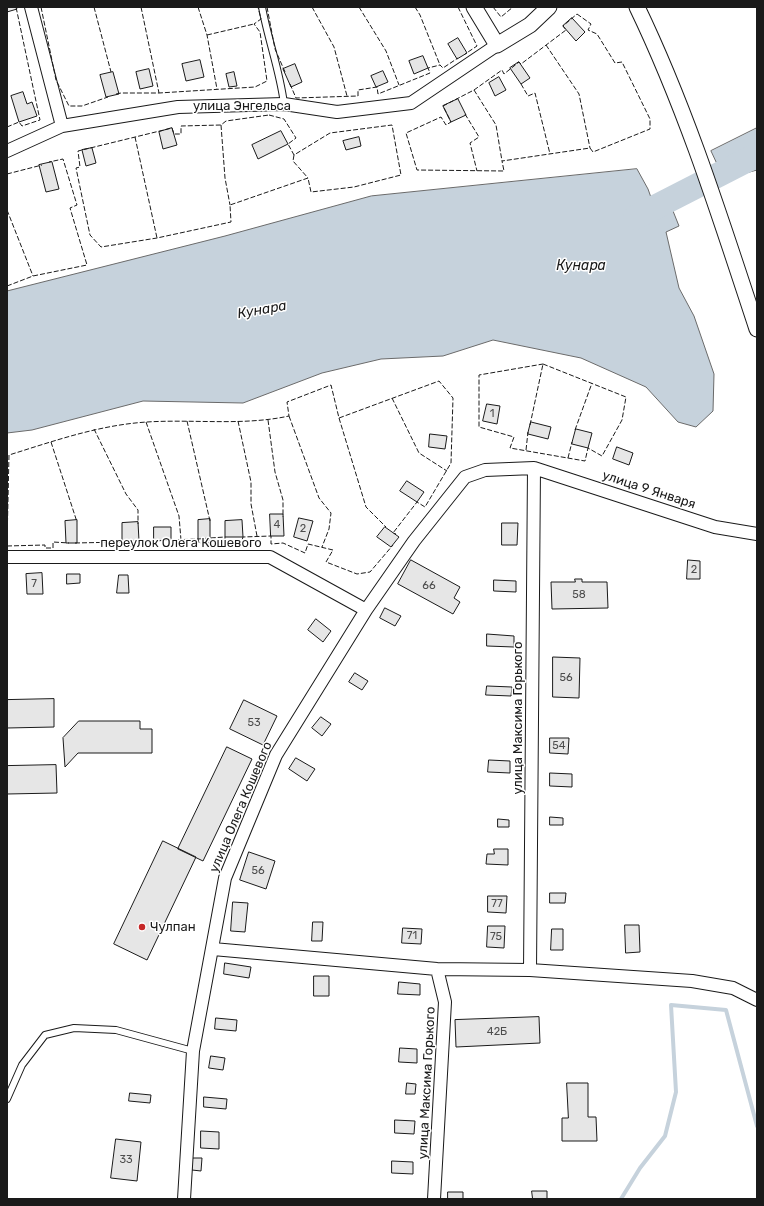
<!DOCTYPE html>
<html>
<head>
<meta charset="utf-8">
<style>
	body { margin:0 }
	#map { position:relative; width:764px; height:1206px; overflow:hidden; background:#fff; font-family:Rubik,sans-serif }
	canvas { display:block }
	.frame { position:absolute; inset:0; border:8px solid #1a1a1a; pointer-events:none }
</style>
</head>
<body>
<div id="map">
<canvas width="764" height="1206"></canvas>
<div class="frame"></div>
</div>
<script>
const ctx = document.querySelector('canvas').getContext('2d');
ctx.lineJoin = 'round';
function fillPath(path, color) { ctx.fillStyle = color; ctx.fill(path, 'evenodd'); }
function stroke(path, color, width, dash) { ctx.strokeStyle = color; ctx.lineWidth = width; ctx.lineCap = dash ? 'butt' : 'round'; ctx.setLineDash(dash || []); ctx.stroke(path); }
function drawText(font, color, halo, rows, align = 'center') {
  ctx.font = font + ' Rubik,sans-serif'; ctx.lineWidth = 3; ctx.setLineDash([]); ctx.textBaseline = 'middle'; ctx.strokeStyle = halo; ctx.fillStyle = color; for (const [text, x, y, turn = 0] of rows) {
    ctx.save(); ctx.translate(x, y); ctx.rotate((+turn || 0) * Math.PI / 180); ctx.textAlign = isNaN(turn) ? turn : align; if (halo) ctx.strokeText(text, 0, 0); ctx.fillText(text, 0, 0); ctx.restore();
  }
}
const water = new Path2D(`
	M 757,128 L 757,170 L 724,179 L 711,151 Z
	M 637,169 L 648,189 L 653,203 L 669,201 L 679,226 L 666,232 L 679,288 L 694,316 L 714,374 L 713,411 L 696,427 L 678,422 L 646,387 L 581,358 L 493,340 L 443,356 L 381,359 L 322,373 L 243,403 L 143,401 L 32,430 L 7,433 L 7,291 L 225,236 L 371,196 Z`);
fillPath(water, '#c6d2dc');
stroke(water, '#6a6a6a', 1);
stroke(new Path2D(`
	M 621,1199 L 640,1168 L 665,1136 L 676,1092 L 671,1005 L 726,1010 L 757,1126`), '#c6d2dc', 4);
stroke(new Path2D(`
	M 636,217 L 757,155`), '#c6d2dc', 25);
const building = new Path2D(`
	M 7,7 L 16,7 L 17,9 L 7,12 Z
	M 572,18 L 585,32 L 576,41 L 563,26 Z
	M 458,38 L 467,53 L 457,59 L 448,44 Z
	M 423,56 L 428,68 L 414,74 L 409,61 Z
	M 200,60 L 204,77 L 186,81 L 182,64 Z
	M 519,62 L 530,78 L 521,84 L 510,68 Z
	M 295,64 L 302,82 L 291,87 L 283,69 Z
	M 149,69 L 153,86 L 140,89 L 136,72 Z
	M 383,71 L 388,82 L 376,87 L 371,76 Z
	M 113,72 L 119,94 L 106,97 L 100,75 Z
	M 234,72 L 237,86 L 229,87 L 226,74 Z
	M 499,77 L 506,90 L 495,96 L 489,83 Z
	M 23,92 L 27,104 L 32,102 L 37,116 L 19,122 L 11,96 Z
	M 458,99 L 466,115 L 451,122 L 443,106 Z
	M 172,128 L 177,145 L 163,149 L 159,132 Z
	M 281,131 L 288,144 L 258,159 L 252,145 Z
	M 359,137 L 361,146 L 346,150 L 343,141 Z
	M 92,148 L 96,163 L 86,166 L 82,150 Z
	M 52,162 L 59,189 L 46,192 L 39,165 Z
	M 487,404 L 500,406 L 497,424 L 483,421 Z
	M 531,422 L 551,427 L 548,439 L 528,434 Z
	M 576,429 L 592,433 L 588,448 L 572,444 Z
	M 430,434 L 447,436 L 445,449 L 429,447 Z
	M 617,447 L 633,453 L 629,465 L 613,459 Z
	M 407,481 L 424,492 L 417,502 L 400,491 Z
	M 270,514 L 283,514 L 284,536 L 271,536 Z
	M 299,518 L 313,521 L 307,541 L 294,537 Z
	M 210,519 L 210,538 L 198,539 L 198,520 Z
	M 77,520 L 77,543 L 66,543 L 65,521 Z
	M 242,520 L 243,537 L 225,537 L 225,521 Z
	M 138,522 L 139,541 L 122,542 L 122,523 Z
	M 502,523 L 518,523 L 517,545 L 502,545 Z
	M 154,527 L 171,527 L 171,540 L 154,541 Z
	M 385,527 L 399,537 L 391,547 L 377,537 Z
	M 411,560 L 460,587 L 454,598 L 460,602 L 453,614 L 398,584 Z
	M 688,560 L 700,561 L 700,579 L 687,579 Z
	M 42,573 L 43,594 L 27,594 L 26,574 Z
	M 67,574 L 80,574 L 80,583 L 67,584 Z
	M 119,575 L 128,575 L 129,593 L 117,593 Z
	M 575,579 L 582,579 L 582,582 L 607,582 L 608,608 L 552,609 L 551,582 L 575,582 Z
	M 494,580 L 516,581 L 516,592 L 494,591 Z
	M 385,608 L 401,616 L 395,626 L 380,618 Z
	M 316,619 L 331,631 L 323,642 L 308,630 Z
	M 487,634 L 514,636 L 514,647 L 487,646 Z
	M 553,657 L 580,658 L 579,698 L 553,697 Z
	M 355,673 L 368,681 L 362,690 L 349,682 Z
	M 487,686 L 512,687 L 511,696 L 486,695 Z
	M 54,699 L 54,727 L 7,728 L 7,700 Z
	M 244,700 L 277,716 L 263,745 L 230,729 Z
	M 321,717 L 331,724 L 322,736 L 312,728 Z
	M 79,721 L 140,721 L 140,729 L 152,729 L 152,753 L 78,753 L 65,767 L 63,738 Z
	M 550,738 L 569,738 L 568,754 L 550,753 Z
	M 227,747 L 252,759 L 203,861 L 178,849 Z
	M 296,758 L 315,769 L 307,781 L 289,769 Z
	M 489,760 L 510,761 L 510,773 L 488,772 Z
	M 56,765 L 57,793 L 7,794 L 7,766 Z
	M 550,773 L 572,774 L 572,787 L 550,786 Z
	M 550,817 L 563,818 L 563,825 L 550,825 Z
	M 498,819 L 509,820 L 509,827 L 498,827 Z
	M 163,841 L 196,857 L 147,960 L 114,944 Z
	M 494,849 L 508,849 L 508,865 L 486,864 L 487,854 L 494,854 Z
	M 249,852 L 275,861 L 266,889 L 240,880 Z
	M 550,893 L 566,893 L 565,903 L 550,903 Z
	M 488,896 L 507,896 L 506,913 L 488,912 Z
	M 233,902 L 248,903 L 245,932 L 231,931 Z
	M 313,922 L 323,922 L 322,941 L 312,941 Z
	M 625,925 L 639,925 L 640,952 L 626,953 Z
	M 488,926 L 505,926 L 504,948 L 487,947 Z
	M 403,928 L 422,929 L 421,944 L 402,943 Z
	M 552,929 L 563,929 L 563,950 L 551,950 Z
	M 225,963 L 251,967 L 249,978 L 224,974 Z
	M 314,976 L 329,976 L 329,996 L 314,996 Z
	M 399,982 L 420,984 L 420,995 L 398,994 Z
	M 539,1017 L 540,1043 L 456,1047 L 455,1020 Z
	M 216,1018 L 237,1020 L 236,1031 L 215,1029 Z
	M 400,1048 L 417,1049 L 417,1063 L 399,1062 Z
	M 211,1056 L 225,1058 L 223,1070 L 209,1068 Z
	M 407,1083 L 416,1084 L 415,1094 L 406,1094 Z
	M 567,1083 L 588,1083 L 588,1117 L 596,1117 L 597,1141 L 562,1141 L 562,1118 L 568,1118 Z
	M 130,1093 L 151,1095 L 150,1103 L 129,1101 Z
	M 204,1097 L 227,1099 L 226,1109 L 204,1107 Z
	M 395,1120 L 415,1121 L 414,1134 L 395,1133 Z
	M 201,1131 L 219,1132 L 219,1149 L 201,1148 Z
	M 116,1139 L 141,1142 L 137,1181 L 111,1178 Z
	M 193,1158 L 202,1158 L 201,1171 L 192,1170 Z
	M 392,1161 L 413,1162 L 413,1174 L 392,1173 Z
	M 532,1191 L 547,1191 L 547,1199 L 533,1199 Z
	M 448,1192 L 463,1192 L 463,1199 L 448,1199 Z`);
fillPath(building, '#e6e6e6');
stroke(building, '#1a1a1a', 1);
const service = new Path2D(`
	M 262,7 C 268,40 280,71 284,104
	M 7,1099 L 22,1065 L 45,1035 L 74,1028 L 116,1030 L 193,1051`);
const minor = new Path2D(`
	M 31,7 L 62,126
	M 7,151 L 62,126 L 178,107 L 284,104 L 337,112 L 411,103 L 497,45
	M 7,557 L 270,557 L 366,610
	M 213,949 L 437,969 L 530,970 L 692,981 L 733,988 L 757,1000
	M 530,970 L 534,468
	M 184,1199 L 193,1051 L 225,878 L 276,755 L 366,610 L 414,541 L 465,477 L 485,470 L 534,468 L 715,527 L 757,534
	M 434,1199 L 445,1002 L 437,969`);
const tertiary = new Path2D(`
	M 474,7 L 497,45 L 530,25 L 549,7
	M 637,7 C 687,111 721,220 757,329`);
stroke(service, '#1a1a1a', 8);
stroke(minor, '#1a1a1a', 14);
stroke(tertiary, '#1a1a1a', 17);
stroke(service, '#fff', 6);
stroke(minor, '#fff', 12);
stroke(tertiary, '#fff', 15);
stroke(new Path2D(`
	M 41,7 L 56,80 L 69,106 L 82,106 L 108,97
	M 94,7 L 111,72
	M 141,7 L 159,93
	M 198,7 L 207,35 L 217,89
	M 267,7 L 275,49 L 285,72
	M 312,7 L 334,47 L 347,96
	M 359,7 L 386,51 L 399,85
	M 415,7 L 420,15 L 440,65
	M 458,7 L 477,46 L 465,54
	M 493,7 L 501,17 L 513,7
	M 527,7 L 528,7
	M 577,14 L 591,24 L 588,30 L 597,34 L 615,63 L 622,62 L 650,119 L 650,129 L 593,152 L 590,148 L 502,161 L 504,171 L 417,170 L 406,133 L 441,117 L 446,125 L 451,122 L 443,106 L 474,90 L 502,70 L 504,74 L 519,62 L 521,64 L 566,30 L 563,26 Z
	M 207,35 L 254,24
	M 546,45 L 579,94 L 590,148
	M 290,84 L 296,98 L 358,96 L 358,90 L 377,87 L 378,94 L 430,73 L 428,68 L 440,65 L 443,68 L 458,58
	M 521,84 L 528,96 L 535,93 L 550,154
	M 474,90 L 496,125 L 502,161
	M 116,94 L 121,93 L 159,93 L 255,87 L 267,81 L 260,32 L 254,24 L 261,19 L 258,7
	M 465,114 L 479,137 L 470,143 L 477,171
	M 269,115 L 284,119 L 296,138 L 288,144 L 294,155 L 330,133 L 392,125 L 401,175 L 354,187 L 311,192 L 308,178 L 230,205 L 231,222 L 157,238 L 101,247 L 90,235 L 76,168 L 80,167 L 78,151 L 172,128 L 174,134 L 181,134 L 181,126 L 221,125 L 226,121 Z
	M 221,125 L 225,178 L 230,205
	M 7,127 L 19,122 L 22,126 L 40,120 L 16,7
	M 135,137 L 157,238
	M 294,155 L 293,161 L 308,178
	M 7,174 L 42,165
	M 7,210 L 33,276
	M 7,286 L 33,276 L 87,265 L 70,208 L 77,205 L 63,159 L 49,162
	M 543,364 L 626,397 L 622,420 L 602,456 L 588,448 L 585,461 L 510,448 L 514,437 L 479,427 L 479,375 Z
	M 392,398 L 419,453 L 447,471
	M 289,416 L 319,498 L 331,513 L 329,529 L 322,547
	M 339,418 L 366,507 L 386,527
	M 268,420 L 275,472 L 283,500 L 283,517
	M 187,421 L 210,521
	M 238,421 L 251,482 L 251,504 L 257,536
	M 146,422 L 179,516 L 181,540
	M 530,425 L 543,364
	M 94,429 L 126,494 L 138,510 L 138,524
	M 575,430 L 592,383
	M 51,442 L 77,522
	M 526,450 L 528,432
	M 568,458 L 572,442
	M 169,540 L 198,539 L 199,543 L 209,543 L 210,538 L 225,537 L 225,544 L 241,544 L 243,537 L 271,536 L 271,544 L 283,543 L 305,553 L 308,544 L 333,550 L 326,562 L 357,574 L 370,572 L 393,545
	M 75,543 L 122,542 L 123,546 L 139,546 L 139,541 L 157,541
	M 7,544 L 9,455 C 54,441 99,425 147,422 C 194,419 243,426 289,416 L 287,402 L 331,385 L 339,418 L 439,381 L 453,398 L 451,463 L 425,507 L 417,502 L 393,533 L 396,534
	M 7,546 L 45,545 L 45,548 L 53,548 L 53,542 L 69,543`), '#1a1a1a', 1, [5, 2]);
for (const [x, y, r, color] of [
	[142,927,4,"#c62828"]
]) { const dot = new Path2D(); dot.arc(x, y, r, 0, 2 * Math.PI); ctx.fillStyle = color; ctx.fill(dot); stroke(dot, '#fff', 1.5); }
drawText('11px', '#4d4d4d', null, [
	["1",492,414],
	["4",277,525],
	["2",303,529],
	["2",694,570],
	["7",34,584],
	["66",429,586],
	["58",579,595],
	["56",566,678],
	["53",254,723],
	["54",559,746],
	["56",258,871],
	["77",497,904],
	["71",412,936],
	["75",496,937],
	["42Б",497,1032],
	["33",126,1160]
]);
drawText('13px', '#1a1a1a', '#fff', [
	["улица Энгельса",242,106],
	["улица 9 Января",649,490,18],
	["переулок Олега Кошевого",181,543],
	["улица Максима Горького",518,718,-90],
	["улица Олега Кошевого",241,807,-67],
	["улица Максима Горького",427,1083,-87]
]);
drawText('13px', '#1a1a1a', '#fff', [
	["Чулпан",150,927]
], 'left');
drawText('italic 14px', '#1a1a1a', '#fff', [
	["Кунара",581,266],
	["Кунара",262,310,-10]
]);
</script>
</body>
</html>
